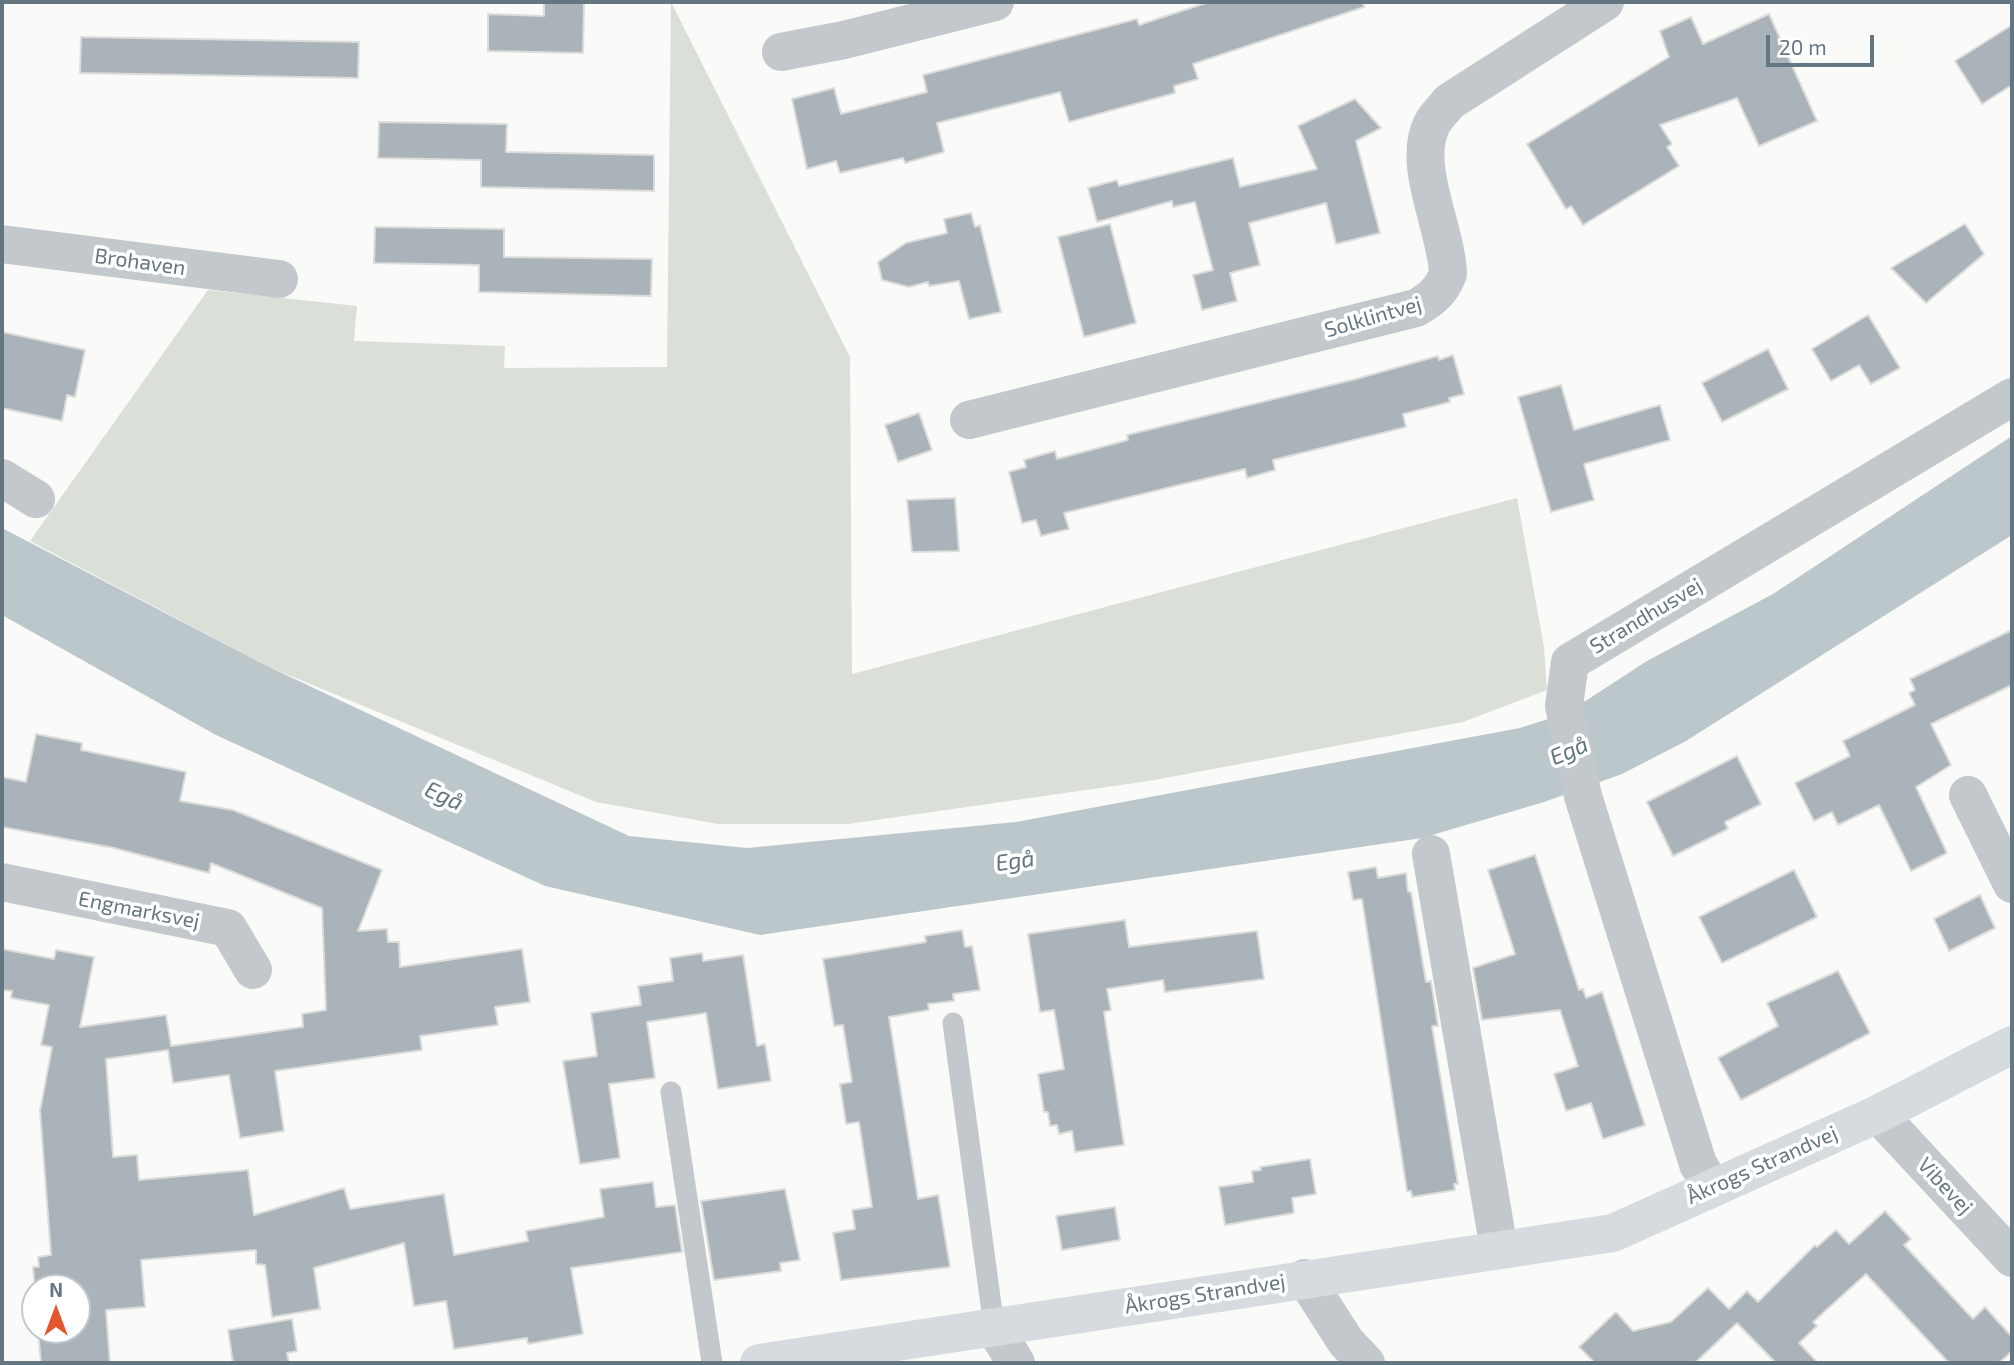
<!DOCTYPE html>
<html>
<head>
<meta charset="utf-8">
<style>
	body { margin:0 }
	#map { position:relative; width:2014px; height:1365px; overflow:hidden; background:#fafaf8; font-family:"Exo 2",sans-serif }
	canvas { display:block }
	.frame { position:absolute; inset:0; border:4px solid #657683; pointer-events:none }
	.north { position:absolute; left:21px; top:1274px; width:70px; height:70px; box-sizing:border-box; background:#fff; border:2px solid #c1c8cd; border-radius:50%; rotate:0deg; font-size:19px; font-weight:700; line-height:28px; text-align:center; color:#657683 }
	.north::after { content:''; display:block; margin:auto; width:24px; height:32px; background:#e4572e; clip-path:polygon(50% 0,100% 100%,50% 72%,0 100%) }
	.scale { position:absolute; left:1766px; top:35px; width:108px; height:32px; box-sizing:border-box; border:4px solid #657683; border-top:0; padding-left:9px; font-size:21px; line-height:24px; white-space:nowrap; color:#657683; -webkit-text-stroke:5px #fff; paint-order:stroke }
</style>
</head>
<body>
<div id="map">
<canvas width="2014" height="1365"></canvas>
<div class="frame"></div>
<div class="north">N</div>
<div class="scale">20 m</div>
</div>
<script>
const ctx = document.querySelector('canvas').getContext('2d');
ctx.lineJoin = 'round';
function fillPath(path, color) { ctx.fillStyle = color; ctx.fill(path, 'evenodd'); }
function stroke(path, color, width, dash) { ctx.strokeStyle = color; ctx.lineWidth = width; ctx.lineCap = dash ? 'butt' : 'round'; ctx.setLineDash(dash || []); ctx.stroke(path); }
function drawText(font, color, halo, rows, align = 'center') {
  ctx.font = font + ' "Exo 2",sans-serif'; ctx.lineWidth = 7; ctx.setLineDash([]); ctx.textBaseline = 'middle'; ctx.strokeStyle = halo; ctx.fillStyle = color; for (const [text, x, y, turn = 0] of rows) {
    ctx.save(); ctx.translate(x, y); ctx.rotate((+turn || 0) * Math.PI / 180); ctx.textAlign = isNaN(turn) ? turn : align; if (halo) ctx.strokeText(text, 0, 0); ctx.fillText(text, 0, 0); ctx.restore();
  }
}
fillPath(new Path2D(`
	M 671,2 L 850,357 L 852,674 L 1517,498 L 1544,647 L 1547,690 L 1463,722 L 1149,781 L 848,824 L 718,824 L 596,802 L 269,667 L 30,541 L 208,290 L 357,306 L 354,341 L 505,346 L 504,368 L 667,367 Z`), '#dadfd7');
fillPath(new Path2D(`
	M 2012,436 L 2012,535 L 1686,741 L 1622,774 L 1544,802 L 1422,838 L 760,935 L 545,886 L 216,735 L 2,615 L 2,528 L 269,667 L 629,836 L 747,848 L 1016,822 L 1520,728 L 1551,718 L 1587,700 L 1647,661 L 1773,594 Z`), '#bbc7cb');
const building = new Path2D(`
	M 544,2 L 584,2 L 583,53 L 488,51 L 488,14 L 544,16 Z
	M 1209,2 L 1363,2 L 1364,7 L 1193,64 L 1198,79 L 1174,86 L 1175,93 L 1069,122 L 1060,92 L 937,123 L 944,152 L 905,163 L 903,158 L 840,173 L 836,161 L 807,169 L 792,99 L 834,88 L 841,114 L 927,92 L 923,75 L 1137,19 L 1139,25 Z
	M 1769,14 L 1817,121 L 1759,146 L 1737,98 L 1660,125 L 1672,144 L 1667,147 L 1679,166 L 1583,225 L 1571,206 L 1566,209 L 1527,144 L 1669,57 L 1660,31 L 1691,17 L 1703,44 Z
	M 2012,25 L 2012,85 L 1982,104 L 1955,61 Z
	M 81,37 L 359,42 L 358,78 L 80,73 Z
	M 1355,99 L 1381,128 L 1356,141 L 1380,233 L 1336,244 L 1326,203 L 1249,223 L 1260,265 L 1230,273 L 1237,301 L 1202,310 L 1193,275 L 1213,270 L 1195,202 L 1173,207 L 1172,201 L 1097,222 L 1088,188 L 1117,180 L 1119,186 L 1233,158 L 1240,187 L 1317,169 L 1298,126 Z
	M 379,122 L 507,124 L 506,152 L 654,155 L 654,191 L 481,187 L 481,160 L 378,158 Z
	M 971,213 L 975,227 L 980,225 L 1001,312 L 969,319 L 959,281 L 929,286 L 928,282 L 909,287 L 882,280 L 878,262 L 906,243 L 947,233 L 944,219 Z
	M 1110,224 L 1136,323 L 1084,337 L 1058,237 Z
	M 1965,224 L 1984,254 L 1926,303 L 1891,268 Z
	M 375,227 L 504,229 L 504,257 L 652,259 L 651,296 L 479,292 L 479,265 L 374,263 Z
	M 1868,315 L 1900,368 L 1871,384 L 1859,365 L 1831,381 L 1812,349 Z
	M 2,332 L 85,350 L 75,397 L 67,395 L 62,421 L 2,408 Z
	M 1768,349 L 1788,389 L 1722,422 L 1702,383 Z
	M 1453,355 L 1464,394 L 1449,398 L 1450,402 L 1403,414 L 1406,427 L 1273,460 L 1275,470 L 1247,478 L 1245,469 L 1064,513 L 1069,529 L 1041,536 L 1036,520 L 1022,523 L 1009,472 L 1026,467 L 1024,460 L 1055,451 L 1057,459 L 1128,440 L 1127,435 L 1356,379 L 1438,356 L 1439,360 Z
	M 1561,385 L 1574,430 L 1660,405 L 1670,440 L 1584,464 L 1594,500 L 1551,512 L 1518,397 Z
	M 919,413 L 932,450 L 898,462 L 885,425 Z
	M 955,498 L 959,551 L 912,552 L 907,500 Z
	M 2012,630 L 2012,685 L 1931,724 L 1951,765 L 1916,787 L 1947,853 L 1911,871 L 1879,805 L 1838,825 L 1832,812 L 1814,821 L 1795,783 L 1850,756 L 1843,741 L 1915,705 L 1909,693 L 1915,690 L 1910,679 Z
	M 36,734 L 82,743 L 81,750 L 186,772 L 180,801 L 233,810 L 382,870 L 358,931 L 387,929 L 388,942 L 399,942 L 400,967 L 522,949 L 530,1002 L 495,1007 L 498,1025 L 420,1036 L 422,1050 L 275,1071 L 284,1131 L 240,1138 L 229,1075 L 173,1083 L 168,1050 L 106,1059 L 113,1157 L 137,1155 L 139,1180 L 248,1170 L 254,1215 L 344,1188 L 350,1209 L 444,1194 L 454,1255 L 528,1241 L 526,1231 L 604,1217 L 600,1189 L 653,1182 L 656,1207 L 675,1205 L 682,1252 L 571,1268 L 583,1334 L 528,1344 L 527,1338 L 454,1349 L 446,1301 L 414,1306 L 404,1243 L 314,1268 L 320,1309 L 272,1317 L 265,1265 L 256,1264 L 256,1250 L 141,1260 L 145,1307 L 106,1310 L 110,1363 L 41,1363 L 38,1330 L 77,1330 L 77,1288 L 35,1288 L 35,1292 L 33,1267 L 39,1267 L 38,1257 L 51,1255 L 40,1111 L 52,1047 L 41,1045 L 49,1005 L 11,998 L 12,991 L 2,990 L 2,949 L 54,959 L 56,950 L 94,957 L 80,1027 L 166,1015 L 171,1046 L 303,1027 L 302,1014 L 326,1010 L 322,908 L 211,863 L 209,873 L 114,848 L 2,827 L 2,777 L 26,782 Z
	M 1737,756 L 1761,804 L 1725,822 L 1728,829 L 1673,856 L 1647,802 Z
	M 1535,855 L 1579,990 L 1583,989 L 1586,998 L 1602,992 L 1645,1125 L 1603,1139 L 1591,1103 L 1566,1111 L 1554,1074 L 1578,1066 L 1560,1010 L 1482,1020 L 1473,968 L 1515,954 L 1488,870 Z
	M 1376,867 L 1378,878 L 1406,873 L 1408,892 L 1411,892 L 1426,982 L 1431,981 L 1438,1026 L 1432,1026 L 1458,1184 L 1454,1184 L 1455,1190 L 1412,1197 L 1411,1191 L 1407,1191 L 1362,899 L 1353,900 L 1348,872 Z
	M 1794,870 L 1817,917 L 1722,963 L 1699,917 Z
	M 1980,895 L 1995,928 L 1949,951 L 1934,919 Z
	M 1125,920 L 1129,947 L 1257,931 L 1264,979 L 1165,992 L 1163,980 L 1107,989 L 1111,1010 L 1104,1012 L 1124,1145 L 1075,1152 L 1072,1131 L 1059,1134 L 1057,1125 L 1050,1126 L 1048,1112 L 1044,1112 L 1038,1074 L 1064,1069 L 1054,1010 L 1040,1012 L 1028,934 Z
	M 962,930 L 965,947 L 972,946 L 980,990 L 953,994 L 954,1001 L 928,1004 L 929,1010 L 889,1017 L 918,1199 L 938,1195 L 950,1267 L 841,1280 L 833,1233 L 855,1229 L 852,1210 L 872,1207 L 859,1122 L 846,1124 L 840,1084 L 852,1082 L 843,1025 L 834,1026 L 823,959 L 926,942 L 925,936 Z
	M 702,953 L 703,961 L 743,955 L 757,1046 L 765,1044 L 771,1081 L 718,1089 L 706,1013 L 647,1022 L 655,1078 L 609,1084 L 620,1158 L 580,1164 L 563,1061 L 597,1056 L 591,1013 L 641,1005 L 638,986 L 673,981 L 670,958 Z
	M 1838,971 L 1870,1033 L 1741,1100 L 1718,1058 L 1778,1026 L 1767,1003 Z
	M 1310,1159 L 1316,1194 L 1292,1198 L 1294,1213 L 1225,1225 L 1219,1187 L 1253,1182 L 1252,1171 L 1261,1170 L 1260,1167 Z
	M 785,1189 L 800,1260 L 780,1263 L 781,1271 L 714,1280 L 701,1201 Z
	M 1115,1207 L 1120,1240 L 1062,1250 L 1056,1216 Z
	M 1885,1211 L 1911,1239 L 1904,1245 L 1973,1319 L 1985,1307 L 2012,1337 L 2012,1351 L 1999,1363 L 1949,1363 L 1866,1274 L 1813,1322 L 1817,1326 L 1799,1343 L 1818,1363 L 1776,1363 L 1737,1323 L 1695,1363 L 1595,1363 L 1579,1347 L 1616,1312 L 1633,1331 L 1671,1322 L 1708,1288 L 1729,1309 L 1747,1291 L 1758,1302 L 1815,1245 L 1817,1247 L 1836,1230 L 1849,1244 Z
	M 292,1319 L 297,1351 L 287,1353 L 289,1363 L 233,1363 L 228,1330 Z`);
fillPath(building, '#aab3b9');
stroke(building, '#dcdcda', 2);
stroke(new Path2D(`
	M 953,1023 L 994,1327
	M 671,1092 L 712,1363`), '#c3c8cc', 21);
stroke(new Path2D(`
	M 781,52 L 844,40 L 995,2
	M 2,244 L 279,279
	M 969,420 L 1416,308 C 1432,299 1441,291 1448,274 C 1447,230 1411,165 1432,124 C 1436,116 1444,109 1449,102 L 1605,2
	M 2,478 L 36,499
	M 1968,795 L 2012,884
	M 1431,854 L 1499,1249
	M 2,882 L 228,928 L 253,970
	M 1878,1114 L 2012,1258
	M 1712,1187 L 1698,1164 L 1583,796 L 1564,706 L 1570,662 L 2012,397
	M 1305,1278 L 1346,1342 L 1366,1363
	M 994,1327 L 1016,1363`), '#c3c8cc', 38);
stroke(new Path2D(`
	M 759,1363 L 1613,1233 L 1878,1114 L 2012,1045`), '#d6dbdf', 38);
drawText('21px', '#657683', '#fff', [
	["Brohaven",140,262,8],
	["Solklintvej",1373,317,-16],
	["Strandhusvej",1646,616,-31],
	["Engmarksvej",139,910,11],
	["Åkrogs Strandvej",1762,1165,-24],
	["Vibevej",1945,1186,47],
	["Åkrogs Strandvej",1205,1294,-9]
]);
drawText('italic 23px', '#60757c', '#fff', [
	["Egå",1569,751,-23],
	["Egå",444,796,25],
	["Egå",1015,861,-8]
]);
</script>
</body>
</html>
